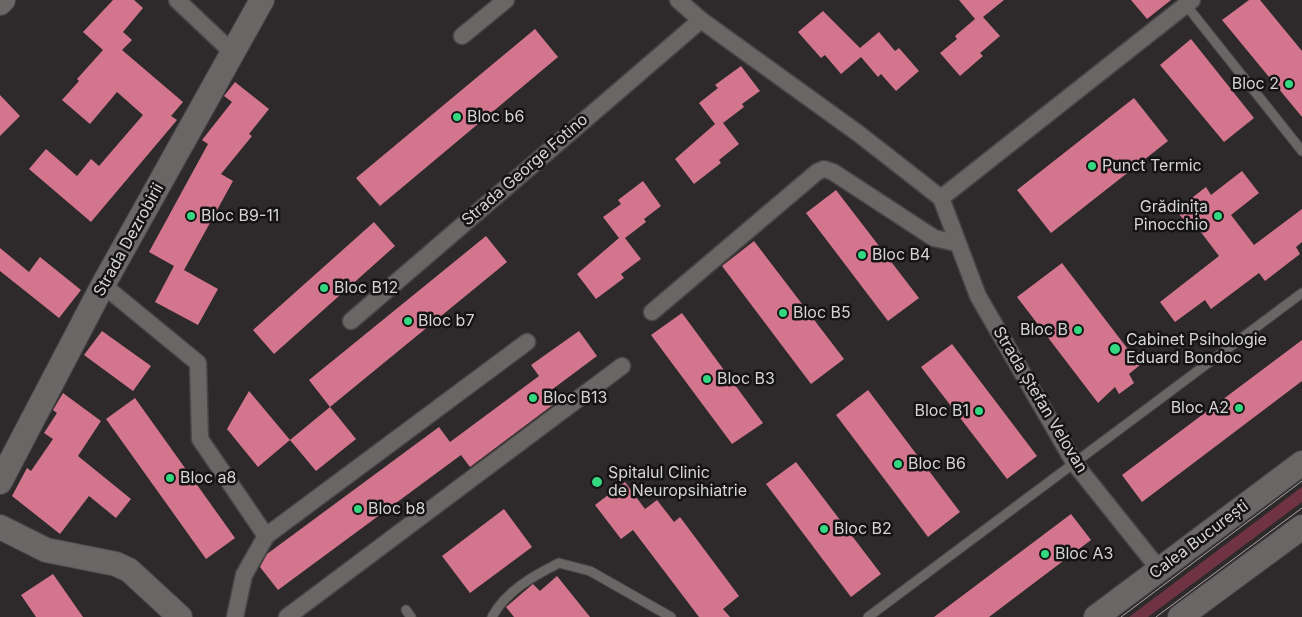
<!DOCTYPE html>
<html>
<head>
<meta charset="utf-8">
<style>
	body { margin:0 }
	canvas { display:block; background:#2e2a2b }
</style>
</head>
<body>
<canvas width="1302" height="617"></canvas>
<script>
const ctx = document.querySelector('canvas').getContext('2d');
ctx.lineJoin = 'round';
function fillPath(path, color) { ctx.fillStyle = color; ctx.fill(path, 'evenodd'); }
function stroke(path, color, width, dash) { ctx.strokeStyle = color; ctx.lineWidth = width; ctx.lineCap = dash ? 'butt' : 'round'; ctx.setLineDash(dash || []); ctx.stroke(path); }
function drawText(font, color, halo, rows, align = 'center') {
  ctx.font = font + ' Inter,sans-serif'; ctx.lineWidth = 5; ctx.setLineDash([]); ctx.textBaseline = 'middle'; ctx.strokeStyle = halo; ctx.fillStyle = color; for (const [text, x, y, turn = 0] of rows) {
    ctx.save(); ctx.translate(x, y); ctx.rotate((+turn || 0) * Math.PI / 180); ctx.textAlign = isNaN(turn) ? turn : align; if (halo) ctx.strokeText(text, 0, 0); ctx.fillText(text, 0, 0); ctx.restore();
  }
}
fillPath(new Path2D(`
	M 1302,487 L 1302,502 L 1148,617 L 1129,617 Z`), '#703343');
fillPath(new Path2D(`
	M 113,0 L 134,0 L 143,8 L 123,32 L 132,40 L 122,50 L 183,102 L 171,116 L 177,120 L 91,222 L 29,169 L 46,149 L 77,176 L 91,159 L 99,166 L 143,115 L 117,92 L 90,124 L 62,100 L 79,81 L 77,79 L 103,50 L 83,32 Z
	M 959,0 L 1004,0 L 983,17 L 1000,36 L 980,53 L 983,56 L 960,76 L 940,53 L 957,39 L 955,36 L 975,19 Z
	M 1131,0 L 1171,0 L 1147,19 Z
	M 1249,0 L 1260,0 L 1302,51 L 1302,117 L 1222,20 Z
	M 823,11 L 860,48 L 879,32 L 895,51 L 899,48 L 919,71 L 896,91 L 881,74 L 878,77 L 861,57 L 841,74 L 825,55 L 821,58 L 798,32 Z
	M 535,29 L 558,57 L 380,206 L 356,178 Z
	M 1191,39 L 1254,118 L 1224,142 L 1160,65 Z
	M 741,66 L 760,91 L 742,104 L 744,107 L 723,123 L 739,144 L 719,160 L 721,163 L 694,184 L 675,159 L 715,124 L 699,103 L 718,88 L 715,85 Z
	M 235,82 L 269,109 L 249,134 L 252,136 L 221,174 L 233,181 L 184,270 L 218,289 L 198,325 L 155,302 L 174,266 L 149,252 L 208,144 L 202,140 L 232,102 L 224,96 Z
	M 0,95 L 20,116 L 0,136 Z
	M 1134,98 L 1168,141 L 1051,233 L 1017,190 Z
	M 1242,171 L 1259,193 L 1231,215 L 1254,245 L 1302,209 L 1302,242 L 1296,247 L 1300,254 L 1265,281 L 1259,273 L 1211,309 L 1205,300 L 1175,322 L 1160,302 L 1219,256 L 1197,227 L 1192,231 L 1176,210 L 1206,187 L 1211,195 Z
	M 643,181 L 661,206 L 644,219 L 646,222 L 625,238 L 641,259 L 621,274 L 624,278 L 596,299 L 577,274 L 619,238 L 603,217 L 621,204 L 618,200 Z
	M 836,190 L 919,298 L 888,321 L 806,213 Z
	M 374,222 L 395,246 L 274,354 L 253,330 Z
	M 486,236 L 507,262 L 330,407 L 309,380 Z
	M 754,241 L 844,359 L 811,384 L 722,266 Z
	M 0,248 L 29,272 L 40,257 L 81,290 L 59,318 L 0,271 Z
	M 1062,263 L 1140,365 L 1129,374 L 1134,383 L 1119,394 L 1115,387 L 1098,403 L 1017,297 Z
	M 682,313 L 763,423 L 732,444 L 651,335 Z
	M 102,331 L 151,366 L 133,391 L 84,355 Z
	M 579,331 L 597,356 L 550,391 L 558,401 L 470,467 L 461,455 L 278,590 L 260,567 L 267,554 L 439,427 L 450,442 L 539,376 L 531,365 Z
	M 1302,340 L 1302,381 L 1142,502 L 1122,475 Z
	M 952,344 L 1037,456 L 1007,479 L 921,367 Z
	M 868,390 L 960,512 L 928,537 L 836,415 Z
	M 249,391 L 290,440 L 258,467 L 227,429 Z
	M 63,393 L 101,421 L 78,456 L 131,499 L 116,518 L 89,496 L 60,534 L 12,496 L 27,468 L 31,471 L 53,439 L 44,433 L 57,413 L 53,410 Z
	M 135,398 L 235,538 L 206,559 L 106,419 Z
	M 330,407 L 356,439 L 316,471 L 290,440 Z
	M 796,462 L 881,574 L 851,597 L 766,484 Z
	M 625,482 L 645,509 L 657,500 L 674,522 L 680,517 L 739,596 L 723,609 L 730,617 L 699,617 L 633,530 L 621,539 L 595,505 Z
	M 504,509 L 532,547 L 470,593 L 442,556 Z
	M 1071,514 L 1091,540 L 989,617 L 934,617 Z
	M 53,574 L 83,617 L 36,617 L 21,595 Z
	M 557,576 L 590,617 L 514,617 L 506,607 L 533,584 L 540,591 Z`), '#d3758d');
const lane = new Path2D(`
	M 1186,5 L 1302,151
	M 406,610 L 411,617
	M 492,617 C 506,591 533,576 559,563 L 590,571 L 671,617
	M 868,617 L 1302,293`);
const street = new Path2D(`
	M 177,0 L 232,52
	M 678,0 L 701,20 L 859,134 L 941,198
	M 462,36 L 506,0
	M 941,198 L 978,296 L 1075,464 L 1159,569
	M 941,198 L 1192,0
	M 103,285 L 198,363 L 200,439 L 266,536
	M 652,312 L 817,172 L 824,169 L 833,172 L 934,238 L 956,243
	M 351,321 L 701,20
	M 235,617 L 244,575 L 266,536 L 527,342
	M 287,617 L 622,366`);
const secondary = new Path2D(`
	M 0,3 L 3,0
	M 0,482 L 103,285 L 262,0
	M 0,527 L 46,550 L 116,564 L 129,570 L 180,617
	M 1096,617 L 1302,463
	M 1180,617 L 1302,527`);
stroke(lane, '#484546', 11);
stroke(street, '#484546', 19);
stroke(secondary, '#484546', 26);
stroke(lane, '#6a6666', 9);
stroke(street, '#6a6666', 16);
stroke(secondary, '#6a6666', 24);
stroke(new Path2D(`
	M 1121,617 L 1302,481
	M 1156,617 L 1302,508`), '#aaa7a8', 1);
for (const [x, y, r, color] of [
	[1289,84,5,"#34d881"],
	[457,117,5,"#34d881"],
	[1092,166,5,"#34d881"],
	[191,216,5,"#34d881"],
	[1218,216,5,"#34d881"],
	[862,255,5,"#34d881"],
	[324,288,5,"#34d881"],
	[783,313,5,"#34d881"],
	[408,321,5,"#34d881"],
	[1078,330,5,"#34d881"],
	[1115,349,6,"#34d881"],
	[707,379,5,"#34d881"],
	[533,398,5,"#34d881"],
	[1239,408,5,"#34d881"],
	[979,411,5,"#34d881"],
	[898,464,5,"#34d881"],
	[170,478,5,"#34d881"],
	[597,482,6,"#34d881"],
	[358,509,5,"#34d881"],
	[824,529,5,"#34d881"],
	[1045,554,5,"#34d881"]
]) { const dot = new Path2D(); dot.arc(x, y, r, 0, 2 * Math.PI); ctx.fillStyle = color; ctx.fill(dot); stroke(dot, '#151314', 2); }
drawText('16px', '#d5d3d3', '#151314', [
	["Bloc 2",1279,84,"right"],
	["Bloc b6",467,117],
	["Punct Termic",1102,166],
	["Grădinița",1208,207,"right"],
	["Pinocchio",1208,225,"right"],
	["Bloc B9-11",201,216],
	["Bloc B4",872,255],
	["Bloc B12",334,288],
	["Bloc B5",793,313],
	["Bloc b7",418,321],
	["Bloc B",1068,330,"right"],
	["Cabinet Psihologie",1126,340],
	["Eduard Bondoc",1126,358],
	["Bloc B3",717,379],
	["Bloc B13",543,398],
	["Bloc A2",1229,408,"right"],
	["Bloc B1",969,411,"right"],
	["Bloc B6",908,464],
	["Spitalul Clinic",608,473],
	["de Neuropsihiatrie",608,491],
	["Bloc a8",180,478],
	["Bloc b8",368,509],
	["Bloc B2",834,529],
	["Bloc A3",1055,554]
], 'left');
drawText('16px', '#d5d3d3', '#151314', [
	["Strada George Fotino",525,170,-41],
	["Strada Dezrobirii",129,240,-61],
	["Strada Ștefan Velovan",1040,400,59],
	["Calea București",1199,540,-37]
]);
</script>
</body>
</html>
